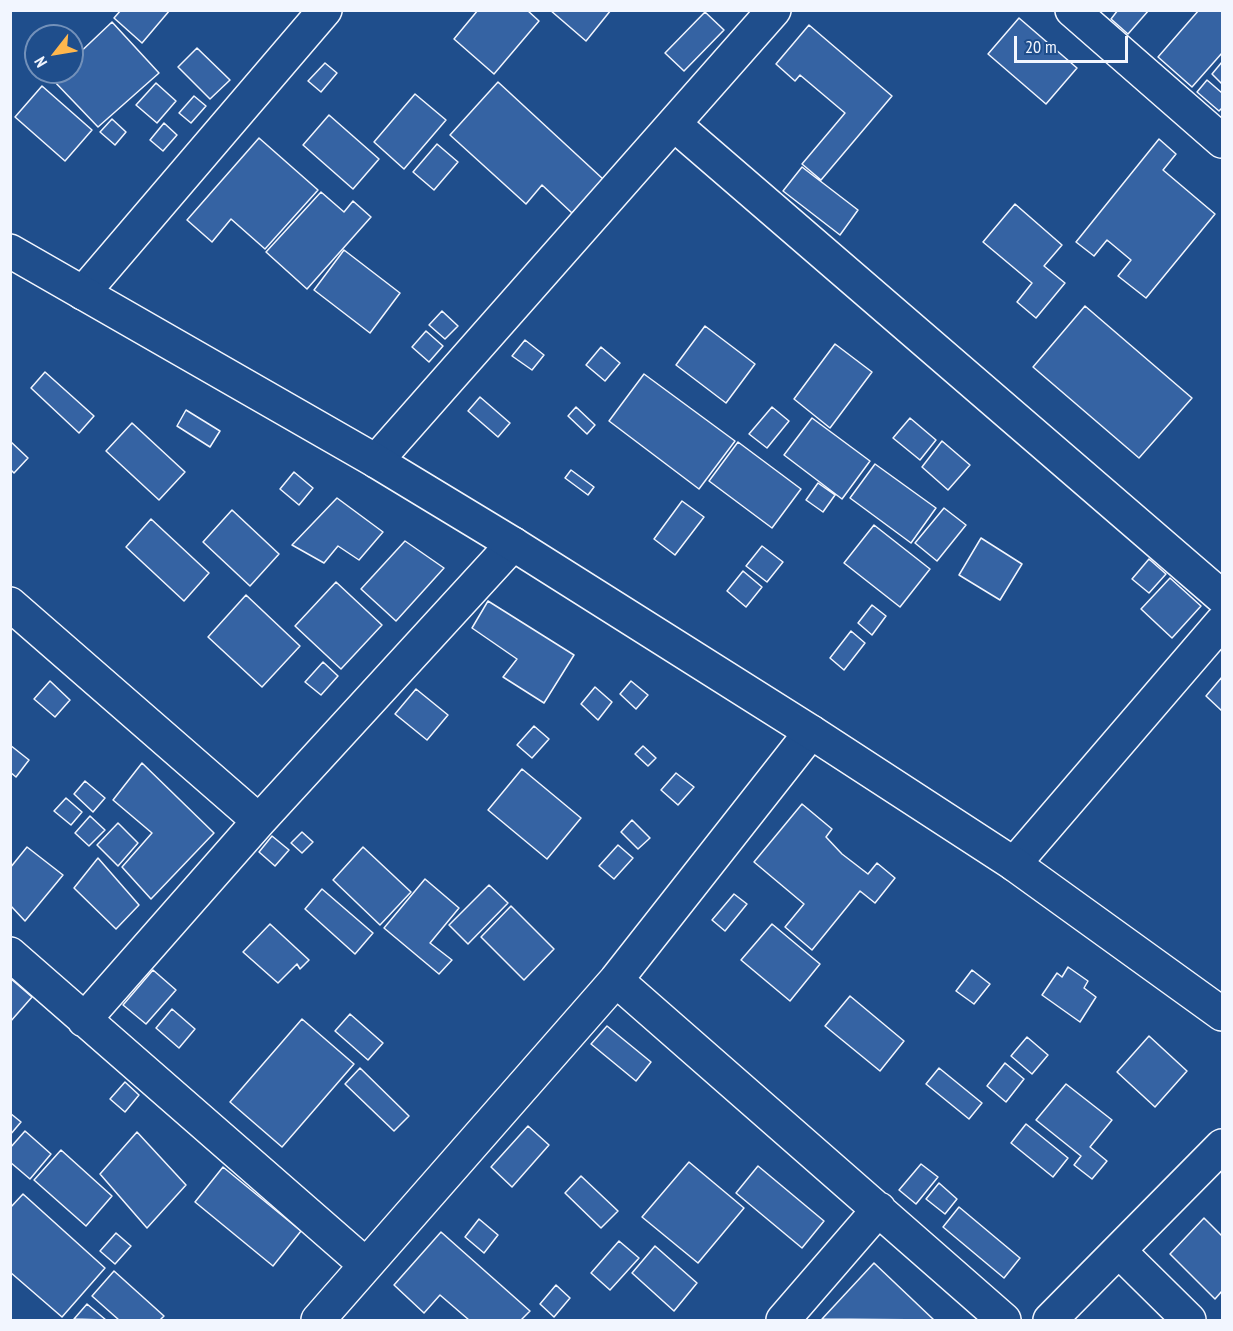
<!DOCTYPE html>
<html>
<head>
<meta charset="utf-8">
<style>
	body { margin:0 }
	#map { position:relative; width:1233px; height:1331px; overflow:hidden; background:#1f4e8c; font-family:"PT Sans Narrow",sans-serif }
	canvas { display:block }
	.frame { position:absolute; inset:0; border:12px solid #f2f6ff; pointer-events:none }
	.north { position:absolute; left:24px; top:24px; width:60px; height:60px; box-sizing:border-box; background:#1f4e8c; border:2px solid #7391ba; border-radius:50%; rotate:239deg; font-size:16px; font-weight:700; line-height:24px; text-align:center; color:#f2f6ff }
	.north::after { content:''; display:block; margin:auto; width:21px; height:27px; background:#ffb74d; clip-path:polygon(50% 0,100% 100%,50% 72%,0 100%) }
	.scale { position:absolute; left:1014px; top:36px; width:114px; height:27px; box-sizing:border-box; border:3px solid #f2f6ff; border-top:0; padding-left:8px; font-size:18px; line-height:21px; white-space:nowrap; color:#f2f6ff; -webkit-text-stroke:4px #1f4e8c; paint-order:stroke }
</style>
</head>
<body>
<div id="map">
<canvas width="1233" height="1331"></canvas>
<div class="frame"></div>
<div class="north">N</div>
<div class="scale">20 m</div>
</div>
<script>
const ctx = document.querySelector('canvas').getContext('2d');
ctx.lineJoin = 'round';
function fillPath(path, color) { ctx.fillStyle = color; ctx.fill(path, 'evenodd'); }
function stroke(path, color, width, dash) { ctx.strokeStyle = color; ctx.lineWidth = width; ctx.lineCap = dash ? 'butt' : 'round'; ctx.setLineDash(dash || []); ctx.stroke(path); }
const building = new Path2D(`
	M 121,10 L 170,10 L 142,43 L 114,18 Z
	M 478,10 L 527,10 L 539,21 L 494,74 L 454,39 Z
	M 550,10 L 611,10 L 586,41 Z
	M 1118,10 L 1149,10 L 1128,34 L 1111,19 Z
	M 1199,10 L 1222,10 L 1222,53 L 1192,87 L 1158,57 Z
	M 705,12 L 724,30 L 684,71 L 665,53 Z
	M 1019,18 L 1077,68 L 1046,104 L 988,54 Z
	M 112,22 L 159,73 L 98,127 L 52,79 L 59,72 L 72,72 L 72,60 Z
	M 809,25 L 892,96 L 821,180 L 802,164 L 845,113 L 800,75 L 795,81 L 776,64 Z
	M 197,48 L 230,80 L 210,99 L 178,67 Z
	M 1222,62 L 1222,84 L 1212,74 Z
	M 325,63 L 337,73 L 321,92 L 308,81 Z
	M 1207,80 L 1222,93 L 1222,108 L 1219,111 L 1197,92 Z
	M 498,82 L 603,179 L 572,213 L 542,185 L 526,204 L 450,135 Z
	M 156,83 L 176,101 L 157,123 L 136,105 Z
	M 42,86 L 92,130 L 65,161 L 15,117 Z
	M 415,94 L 446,120 L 404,169 L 374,142 Z
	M 194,96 L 206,106 L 191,123 L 179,113 Z
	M 329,115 L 379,159 L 353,189 L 303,145 Z
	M 112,119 L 126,132 L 115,145 L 100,132 Z
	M 164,123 L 177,135 L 163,151 L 150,140 Z
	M 259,138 L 318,190 L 265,249 L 231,219 L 212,242 L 187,220 Z
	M 1159,139 L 1176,154 L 1163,170 L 1215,214 L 1146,298 L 1118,276 L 1131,260 L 1107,240 L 1094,256 L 1076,242 Z
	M 437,144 L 458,162 L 434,190 L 413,172 Z
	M 802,167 L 858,210 L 840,235 L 783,191 Z
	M 321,192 L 344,212 L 353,201 L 371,217 L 307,289 L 266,252 Z
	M 1015,204 L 1062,245 L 1044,266 L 1065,283 L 1036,318 L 1017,302 L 1032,283 L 983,242 Z
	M 344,250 L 400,293 L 370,333 L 314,290 Z
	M 1085,306 L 1192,398 L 1139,458 L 1033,367 Z
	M 442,311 L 458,326 L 445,339 L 429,325 Z
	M 705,326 L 755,364 L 726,403 L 676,365 Z
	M 426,331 L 443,346 L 429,362 L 412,347 Z
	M 525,340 L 544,355 L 532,370 L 512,356 Z
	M 835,344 L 872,372 L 830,428 L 794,399 Z
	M 601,347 L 620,363 L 605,381 L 586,365 Z
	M 45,372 L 94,416 L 79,433 L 31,388 Z
	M 644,374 L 735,441 L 699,489 L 609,421 Z
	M 480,397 L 510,423 L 498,437 L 468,411 Z
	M 576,407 L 595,425 L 587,434 L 568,416 Z
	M 772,407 L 789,421 L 767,448 L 749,434 Z
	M 186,410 L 220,431 L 210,447 L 177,426 Z
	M 812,418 L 870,461 L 842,499 L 784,455 Z
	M 910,418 L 936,440 L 920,460 L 893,438 Z
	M 132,423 L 185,472 L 159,500 L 106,451 Z
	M 10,441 L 28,458 L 14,473 L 10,469 Z
	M 942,441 L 970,465 L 948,490 L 922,467 Z
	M 738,442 L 801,489 L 772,528 L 709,481 Z
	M 875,464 L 936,508 L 911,543 L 850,498 Z
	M 571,470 L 594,487 L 588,495 L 565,478 Z
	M 294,472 L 313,488 L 299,505 L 280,489 Z
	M 818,483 L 835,495 L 823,512 L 806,500 Z
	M 337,498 L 383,532 L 359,560 L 338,546 L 324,563 L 292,545 Z
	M 682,501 L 704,517 L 675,555 L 654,539 Z
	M 944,508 L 966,525 L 937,561 L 915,543 Z
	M 232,510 L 279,554 L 250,586 L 203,542 Z
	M 151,519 L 209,573 L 184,601 L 126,547 Z
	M 874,525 L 930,569 L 900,607 L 844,563 Z
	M 981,538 L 1022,564 L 1000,600 L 959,575 Z
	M 405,541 L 444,568 L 396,621 L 361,589 Z
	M 762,546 L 783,562 L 767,582 L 746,566 Z
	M 1149,559 L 1166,574 L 1149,593 L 1132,579 Z
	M 743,571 L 762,587 L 746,607 L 727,591 Z
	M 1170,578 L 1201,606 L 1172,638 L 1141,609 Z
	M 336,582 L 382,625 L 341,669 L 295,626 Z
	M 246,595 L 300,646 L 262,687 L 208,637 Z
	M 488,601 L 574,655 L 544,703 L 503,677 L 517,659 L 472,628 Z
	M 872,605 L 886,616 L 872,635 L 858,623 Z
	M 851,631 L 865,643 L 844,670 L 830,658 Z
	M 323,662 L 338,676 L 321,695 L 305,682 Z
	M 1222,677 L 1222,711 L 1206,696 Z
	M 50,681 L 70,700 L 55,717 L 34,699 Z
	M 631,681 L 648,695 L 636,709 L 620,694 Z
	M 595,687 L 612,702 L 598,720 L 581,704 Z
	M 416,689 L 448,715 L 427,740 L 395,714 Z
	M 534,726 L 549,739 L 532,758 L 517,745 Z
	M 10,745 L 29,760 L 16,777 L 10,772 Z
	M 643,746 L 656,758 L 648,766 L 635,754 Z
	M 142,763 L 214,833 L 151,899 L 122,867 L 152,833 L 113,800 Z
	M 522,769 L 581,818 L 547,859 L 488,810 Z
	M 676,773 L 694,787 L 678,805 L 661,790 Z
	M 85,781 L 105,798 L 93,812 L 74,794 Z
	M 66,798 L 82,812 L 71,825 L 54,811 Z
	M 802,804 L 832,829 L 826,837 L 842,854 L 868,874 L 877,863 L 895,878 L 875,903 L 860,891 L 812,950 L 785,927 L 804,904 L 754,862 Z
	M 90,816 L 105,830 L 89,846 L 75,833 Z
	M 632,820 L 650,838 L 638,849 L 621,832 Z
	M 118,823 L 138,843 L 118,866 L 97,845 Z
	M 302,832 L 313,842 L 302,853 L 291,843 Z
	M 272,836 L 289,850 L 275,866 L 259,852 Z
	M 618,845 L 633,858 L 614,879 L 599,866 Z
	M 27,847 L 63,875 L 25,921 L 10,905 L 10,868 Z
	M 363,847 L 411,892 L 380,925 L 333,880 Z
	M 98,858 L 139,905 L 116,929 L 74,888 Z
	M 425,879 L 459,908 L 430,943 L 452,960 L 439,974 L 384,928 Z
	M 489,885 L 508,903 L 468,944 L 449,925 Z
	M 322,889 L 373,933 L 355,954 L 305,909 Z
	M 734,894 L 747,904 L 725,931 L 712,920 Z
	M 511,906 L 554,949 L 524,980 L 481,937 Z
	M 270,924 L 309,960 L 300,969 L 297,964 L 278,983 L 243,952 Z
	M 772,924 L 820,964 L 790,1001 L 741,960 Z
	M 1068,967 L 1088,981 L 1084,988 L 1096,997 L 1080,1022 L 1042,995 L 1057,973 L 1062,977 Z
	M 153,970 L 176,990 L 146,1024 L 123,1005 Z
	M 972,970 L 990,984 L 974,1004 L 956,991 Z
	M 10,978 L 32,997 L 10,1022 Z
	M 850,996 L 904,1041 L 880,1071 L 825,1026 Z
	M 172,1009 L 195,1029 L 179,1048 L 156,1028 Z
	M 350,1014 L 383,1043 L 368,1060 L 335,1031 Z
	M 302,1019 L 354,1064 L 282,1147 L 230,1102 Z
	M 607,1026 L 651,1062 L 636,1081 L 591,1044 Z
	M 1149,1036 L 1187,1071 L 1155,1107 L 1117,1072 Z
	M 1027,1037 L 1048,1055 L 1032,1074 L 1011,1056 Z
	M 1005,1063 L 1024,1079 L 1006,1102 L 987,1086 Z
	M 360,1068 L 409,1116 L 394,1131 L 345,1084 Z
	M 939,1068 L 982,1103 L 969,1119 L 926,1084 Z
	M 125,1082 L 139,1095 L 125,1112 L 110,1099 Z
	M 1066,1084 L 1112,1120 L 1090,1147 L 1107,1161 L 1092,1179 L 1074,1165 L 1081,1156 L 1036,1120 Z
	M 10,1113 L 21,1122 L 10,1135 Z
	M 1026,1124 L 1068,1158 L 1053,1177 L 1011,1143 Z
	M 528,1126 L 549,1145 L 512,1187 L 491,1167 Z
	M 25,1131 L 51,1154 L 30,1179 L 10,1162 L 10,1148 Z
	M 137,1132 L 186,1185 L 147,1228 L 100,1174 Z
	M 61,1150 L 112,1196 L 86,1226 L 34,1180 Z
	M 689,1162 L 744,1208 L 698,1263 L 642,1217 Z
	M 921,1164 L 938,1177 L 916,1204 L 899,1190 Z
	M 758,1166 L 824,1221 L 802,1248 L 736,1193 Z
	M 223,1167 L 301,1231 L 273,1266 L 195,1202 Z
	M 581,1176 L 618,1211 L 601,1228 L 565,1193 Z
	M 939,1183 L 957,1199 L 945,1214 L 926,1199 Z
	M 23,1194 L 105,1268 L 62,1317 L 10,1272 L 10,1208 Z
	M 959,1207 L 1020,1258 L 1004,1278 L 943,1227 Z
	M 1204,1218 L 1222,1236 L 1222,1291 L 1215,1299 L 1170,1254 Z
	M 479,1219 L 498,1235 L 484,1253 L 465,1237 Z
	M 441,1232 L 530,1311 L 521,1320 L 469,1320 L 440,1295 L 424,1313 L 394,1285 Z
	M 116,1233 L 131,1246 L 115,1264 L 100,1251 Z
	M 619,1241 L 639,1258 L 610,1290 L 591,1273 Z
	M 655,1246 L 697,1283 L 674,1311 L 632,1273 Z
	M 874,1263 L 934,1320 L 822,1319 Z
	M 114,1271 L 164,1316 L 160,1320 L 119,1320 L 92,1296 Z
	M 556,1285 L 570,1298 L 554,1317 L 540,1304 Z
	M 87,1304 L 106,1320 L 74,1319 Z`);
fillPath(building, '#3563a3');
stroke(building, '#f2f6ff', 1.5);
const minor = new Path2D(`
	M 1072,10 L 1222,141
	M 675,125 L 1222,597
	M 83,293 L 325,10
	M 376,461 L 774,10
	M 10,604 L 259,821
	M 1014,864 L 1222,622
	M 10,954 L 366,1265
	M 616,980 L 1004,1320
	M 84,1020 L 259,821 L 513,544
	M 1119,1251 L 1189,1320
	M 318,1320 L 616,980 L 811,732
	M 783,1320 L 879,1209
	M 1050,1320 L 1222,1146`);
const tertiary = new Path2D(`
	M 10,251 L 376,461 L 513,544 L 811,732 L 1014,864 L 1222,1014`);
stroke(minor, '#f2f6ff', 36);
stroke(tertiary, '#f2f6ff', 36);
stroke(minor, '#1f4e8c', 33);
stroke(tertiary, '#1f4e8c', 33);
</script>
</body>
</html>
